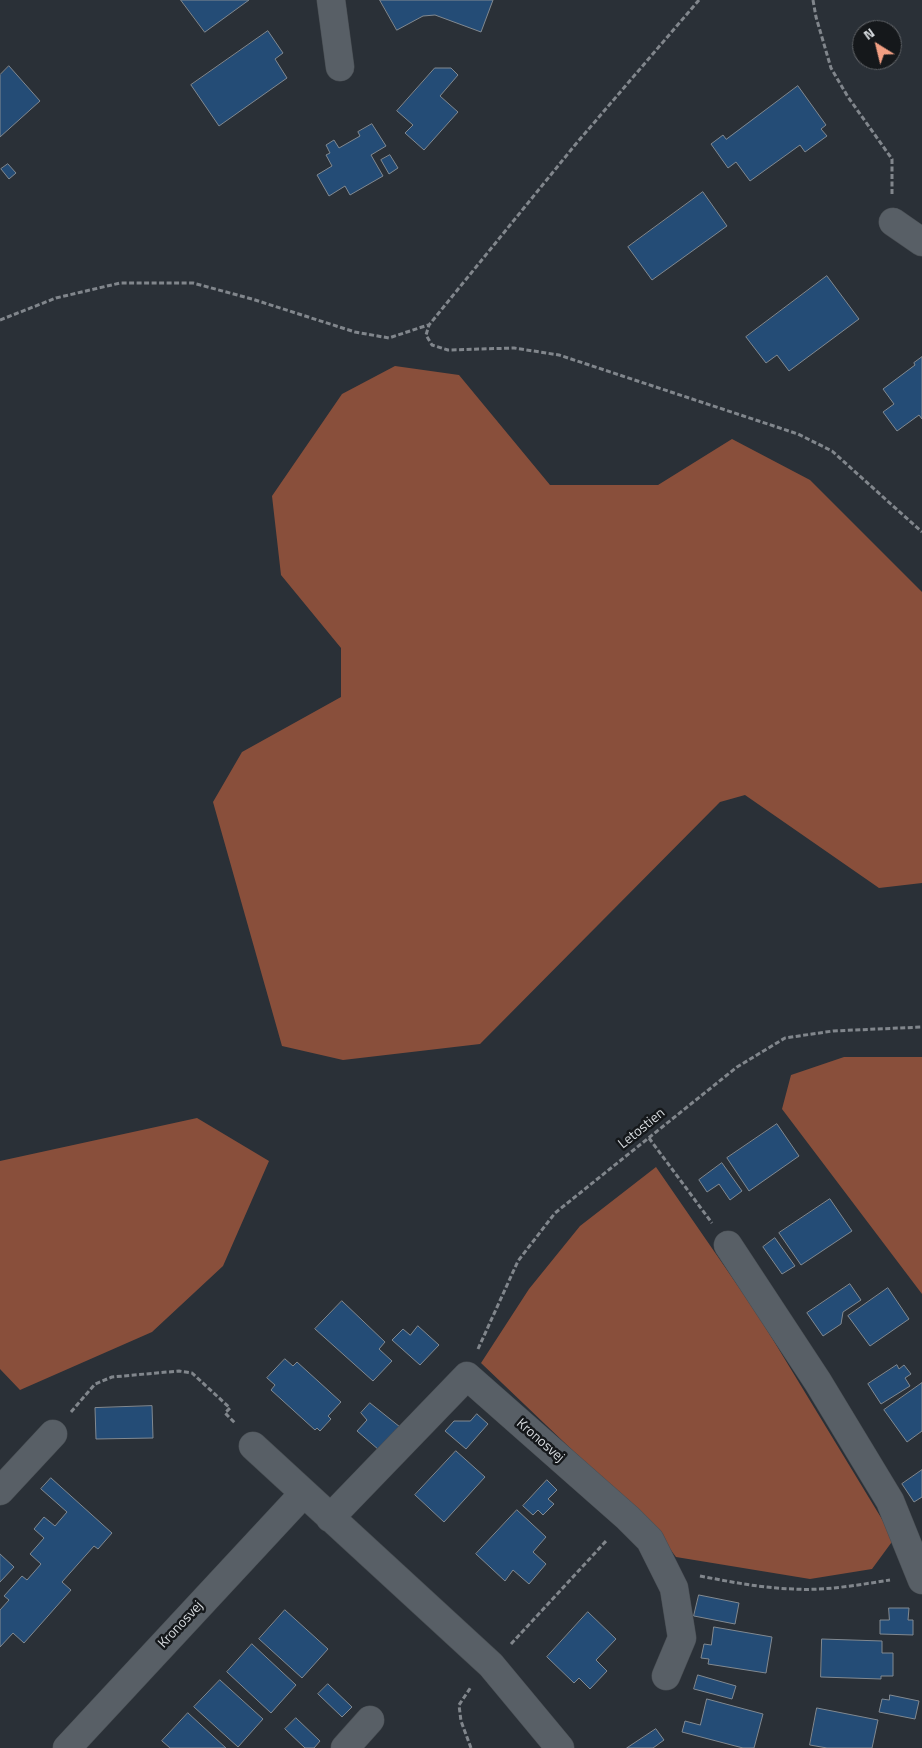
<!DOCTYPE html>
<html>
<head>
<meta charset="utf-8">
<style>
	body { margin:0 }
	#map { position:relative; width:922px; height:1748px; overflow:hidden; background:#2a3037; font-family:"Titillium Web",sans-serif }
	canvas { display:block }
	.north { position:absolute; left:852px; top:20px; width:50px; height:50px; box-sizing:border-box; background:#15181b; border:1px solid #626569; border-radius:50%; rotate:324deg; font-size:14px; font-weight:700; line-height:20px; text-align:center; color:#d5d9dd }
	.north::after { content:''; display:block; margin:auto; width:18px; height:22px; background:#f39f83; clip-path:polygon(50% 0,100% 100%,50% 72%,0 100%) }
</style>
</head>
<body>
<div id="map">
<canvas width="922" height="1748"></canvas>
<div class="north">N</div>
</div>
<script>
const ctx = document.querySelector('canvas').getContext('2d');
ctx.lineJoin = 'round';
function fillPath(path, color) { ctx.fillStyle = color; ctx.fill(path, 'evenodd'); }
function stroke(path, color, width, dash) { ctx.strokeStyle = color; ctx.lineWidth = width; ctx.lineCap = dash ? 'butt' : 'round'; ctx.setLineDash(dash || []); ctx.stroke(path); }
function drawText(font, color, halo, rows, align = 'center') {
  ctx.font = font + ' "Titillium Web",sans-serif'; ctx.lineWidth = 5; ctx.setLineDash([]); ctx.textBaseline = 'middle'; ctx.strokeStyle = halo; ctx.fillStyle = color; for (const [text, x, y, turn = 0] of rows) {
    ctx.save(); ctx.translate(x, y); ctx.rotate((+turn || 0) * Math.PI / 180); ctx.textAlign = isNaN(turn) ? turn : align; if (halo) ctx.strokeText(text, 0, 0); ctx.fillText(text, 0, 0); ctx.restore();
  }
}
fillPath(new Path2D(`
	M 395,366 L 459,375 L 550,485 L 658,485 L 732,439 L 810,480 L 922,592 L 922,883 L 879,888 L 745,795 L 720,802 L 480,1044 L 343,1060 L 282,1046 L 213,802 L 242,752 L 341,697 L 341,648 L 281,575 L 272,496 L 342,394 Z
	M 844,1057 L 922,1057 L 922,1294 L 782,1109 L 791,1075 Z
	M 197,1118 L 269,1161 L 223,1266 L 152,1332 L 20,1390 L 0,1369 L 0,1161 Z
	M 656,1167 L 758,1315 L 894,1539 L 872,1569 L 810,1579 L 676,1557 L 655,1529 L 481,1363 L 529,1289 L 580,1226 Z`), '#894f3b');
const building = new Path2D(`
	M 181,0 L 249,0 L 205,32 Z
	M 380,0 L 493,0 L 481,32 L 435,15 L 423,16 L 397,30 Z
	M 268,31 L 283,53 L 275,59 L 287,78 L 219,126 L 191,85 Z
	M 9,66 L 40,101 L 0,137 L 0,75 Z
	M 435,68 L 451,68 L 458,75 L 440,96 L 458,112 L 424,150 L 405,133 L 413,125 L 397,111 Z
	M 798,86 L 826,125 L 821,129 L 827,136 L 805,152 L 800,145 L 750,181 L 736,162 L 728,168 L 711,144 L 723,135 L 726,139 Z
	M 372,124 L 386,146 L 371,155 L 383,176 L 350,195 L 345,186 L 329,196 L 317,175 L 332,166 L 326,155 L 330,153 L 326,145 L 334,140 L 339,148 L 360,136 L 358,132 Z
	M 390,155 L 398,168 L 389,174 L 381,160 Z
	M 8,164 L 16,173 L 9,179 L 1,169 Z
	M 703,192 L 727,226 L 652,280 L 628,247 Z
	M 827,276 L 859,319 L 789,371 L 777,355 L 766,363 L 746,337 Z
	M 922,357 L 922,419 L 919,415 L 897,431 L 883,412 L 894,404 L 883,389 L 915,365 L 914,363 Z
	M 777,1124 L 799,1156 L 749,1191 L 727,1158 Z
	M 722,1163 L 742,1191 L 730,1200 L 719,1184 L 707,1192 L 699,1180 Z
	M 830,1199 L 852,1231 L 801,1265 L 779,1233 Z
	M 775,1238 L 795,1266 L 782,1274 L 763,1247 Z
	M 850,1284 L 861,1300 L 843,1312 L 841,1324 L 823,1336 L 807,1313 Z
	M 888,1288 L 909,1319 L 870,1346 L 848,1316 Z
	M 342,1301 L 385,1342 L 379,1349 L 392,1361 L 373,1381 L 315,1329 Z
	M 418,1326 L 439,1345 L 420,1365 L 392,1340 L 403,1329 L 410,1335 Z
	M 285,1359 L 293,1366 L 297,1362 L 341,1402 L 328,1416 L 331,1419 L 320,1431 L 317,1428 L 315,1430 L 271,1390 L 275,1385 L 267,1378 Z
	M 897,1365 L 899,1369 L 904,1365 L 911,1374 L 905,1378 L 910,1386 L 881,1404 L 868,1384 Z
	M 922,1383 L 922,1431 L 907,1442 L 884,1410 Z
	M 370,1403 L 400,1427 L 379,1450 L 357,1431 L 367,1420 L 361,1413 Z
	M 152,1406 L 153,1438 L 96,1439 L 95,1408 Z
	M 477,1414 L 488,1424 L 466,1449 L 445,1431 L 454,1421 L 470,1421 Z
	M 456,1451 L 485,1477 L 444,1522 L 415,1495 Z
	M 922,1470 L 922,1497 L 914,1502 L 902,1484 Z
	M 51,1478 L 112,1533 L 98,1549 L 94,1546 L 62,1582 L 71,1590 L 24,1643 L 13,1633 L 0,1647 L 0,1610 L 9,1600 L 4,1596 L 22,1576 L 27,1580 L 41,1564 L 30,1554 L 44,1538 L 34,1529 L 44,1517 L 55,1526 L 67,1512 L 41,1489 Z
	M 547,1480 L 557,1490 L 548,1499 L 554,1504 L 543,1515 L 538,1510 L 533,1515 L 523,1506 Z
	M 517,1510 L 546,1537 L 533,1552 L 546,1564 L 529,1584 L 513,1570 L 505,1581 L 476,1554 Z
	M 0,1554 L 14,1567 L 0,1582 Z
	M 699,1595 L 739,1603 L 735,1624 L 694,1616 Z
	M 889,1608 L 909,1608 L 908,1620 L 913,1620 L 913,1635 L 880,1634 L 880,1620 L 889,1620 Z
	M 285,1610 L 328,1649 L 302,1678 L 259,1639 Z
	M 588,1612 L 616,1639 L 596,1660 L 607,1671 L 590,1689 L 579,1678 L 574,1683 L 547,1657 Z
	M 714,1627 L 772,1637 L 766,1673 L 708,1664 L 709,1659 L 701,1658 L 704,1644 L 711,1645 Z
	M 822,1639 L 882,1641 L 882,1653 L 893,1653 L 893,1676 L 881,1676 L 881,1679 L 821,1677 Z
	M 252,1644 L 296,1685 L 271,1713 L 227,1672 Z
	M 698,1675 L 736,1686 L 732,1699 L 694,1689 Z
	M 220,1680 L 263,1719 L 238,1747 L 194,1707 Z
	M 328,1684 L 352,1707 L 342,1717 L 318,1694 Z
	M 890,1695 L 919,1701 L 915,1719 L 879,1712 L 882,1699 L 889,1700 Z
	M 707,1699 L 763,1714 L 754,1748 L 743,1748 L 682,1732 L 685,1721 L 700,1725 Z
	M 817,1708 L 878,1720 L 872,1748 L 827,1748 L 810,1745 Z
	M 188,1713 L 226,1748 L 170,1748 L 162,1741 Z
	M 296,1718 L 320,1741 L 314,1748 L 305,1748 L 285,1729 Z
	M 656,1729 L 664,1740 L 653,1748 L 627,1748 Z`);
fillPath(building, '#244c76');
stroke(building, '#818991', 1);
const minor = new Path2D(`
	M 331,0 L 340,67
	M 893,222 L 922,242
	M 728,1245 L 818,1382 L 890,1501 L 922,1580
	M 253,1446 L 491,1665 L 560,1748
	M 0,1491 L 53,1434
	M 330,1518 L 467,1376 L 628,1518 L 650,1540 L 674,1588 L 682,1638 L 666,1676
	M 67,1748 L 303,1494
	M 345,1748 L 370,1720`);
stroke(minor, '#494e53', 29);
stroke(new Path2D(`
	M 699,0 L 575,145 L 429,325 L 426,335 L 432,345 L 448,350 L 514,348 L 559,355 L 798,434 L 832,451 L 922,532
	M 813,0 L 816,17 L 831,68 L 848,97 L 892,159 L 892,194
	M 0,320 L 56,298 L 120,283 L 193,283 L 252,299 L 355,332 L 389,338 L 428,325
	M 649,1138 L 712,1223
	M 478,1349 L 518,1261 L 555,1213 L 737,1067 L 785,1038 L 833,1031 L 922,1027
	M 71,1412 L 95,1384 L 112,1377 L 179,1371 L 192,1373 L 230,1408 L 225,1413 L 235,1423
	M 700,1576 C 731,1582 762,1588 793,1589 C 825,1591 858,1585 890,1580
	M 511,1644 L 607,1540
	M 471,1748 L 461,1721 L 459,1705 L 471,1687`), '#81868c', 3, [5, 2.5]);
stroke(minor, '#585f66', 28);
drawText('14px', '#d5d9dd', '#15181b', [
	["Letostien",642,1129,-39],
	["Kronosvej",540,1441,41],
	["Kronosvej",181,1625,-47]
]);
</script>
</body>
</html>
